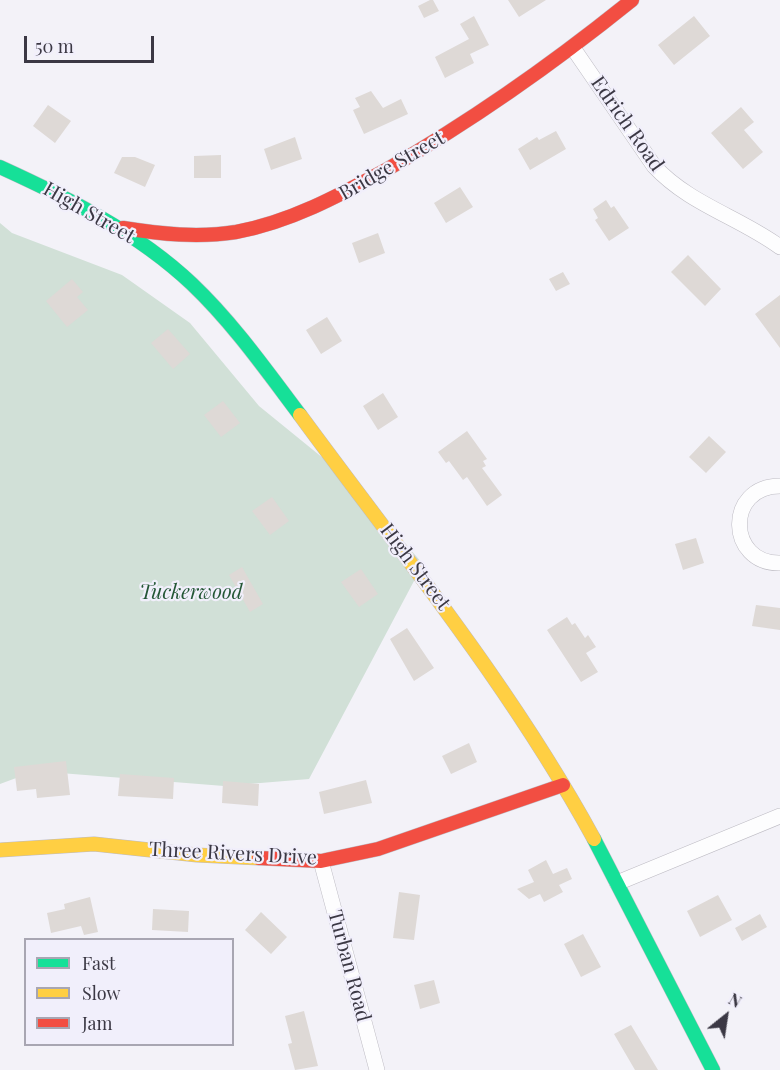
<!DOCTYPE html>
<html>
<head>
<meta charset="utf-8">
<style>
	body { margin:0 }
	#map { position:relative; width:780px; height:1070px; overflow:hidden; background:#f3f2f8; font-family:"Playfair Display",serif }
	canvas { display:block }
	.legend { position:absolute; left:24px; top:938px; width:210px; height:108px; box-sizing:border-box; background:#f1effb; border:2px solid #a8a6b2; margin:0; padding:8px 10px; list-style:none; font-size:18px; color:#3b3844 }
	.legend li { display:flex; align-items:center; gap:12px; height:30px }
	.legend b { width:30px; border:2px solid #a8a6b2 }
	.north { position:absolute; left:696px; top:986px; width:60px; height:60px; -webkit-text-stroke:4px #f1effb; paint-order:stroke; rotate:30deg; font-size:16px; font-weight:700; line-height:24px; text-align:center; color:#3b3844 }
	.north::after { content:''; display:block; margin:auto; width:21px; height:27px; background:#3b3844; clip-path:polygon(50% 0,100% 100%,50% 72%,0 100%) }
	.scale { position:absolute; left:24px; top:36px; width:130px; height:27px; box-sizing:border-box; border:3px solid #3b3844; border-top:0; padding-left:8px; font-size:18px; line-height:21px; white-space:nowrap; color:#3b3844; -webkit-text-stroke:4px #f1effb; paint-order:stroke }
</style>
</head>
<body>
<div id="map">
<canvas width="780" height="1070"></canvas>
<ul class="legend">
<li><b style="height:8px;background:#16e098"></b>Fast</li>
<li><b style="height:8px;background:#ffcf43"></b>Slow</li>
<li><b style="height:8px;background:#f24e42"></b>Jam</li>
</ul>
<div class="north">N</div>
<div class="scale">50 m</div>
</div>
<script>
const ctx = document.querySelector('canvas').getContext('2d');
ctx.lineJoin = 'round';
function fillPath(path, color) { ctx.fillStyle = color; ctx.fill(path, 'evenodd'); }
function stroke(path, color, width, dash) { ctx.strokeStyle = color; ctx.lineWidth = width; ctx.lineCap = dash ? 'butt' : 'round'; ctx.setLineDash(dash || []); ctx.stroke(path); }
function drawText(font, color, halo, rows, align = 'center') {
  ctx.font = font + ' "Playfair Display",serif'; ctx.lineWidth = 4.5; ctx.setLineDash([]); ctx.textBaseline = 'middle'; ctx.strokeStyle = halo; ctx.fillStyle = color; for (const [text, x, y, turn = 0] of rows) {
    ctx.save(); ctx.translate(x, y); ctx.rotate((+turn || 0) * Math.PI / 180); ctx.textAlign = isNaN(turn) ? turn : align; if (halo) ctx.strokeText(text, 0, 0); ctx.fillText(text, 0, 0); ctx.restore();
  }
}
fillPath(new Path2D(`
	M 0,223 L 12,233 L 122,275 L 190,323 L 259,406 L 350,480 L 423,564 L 309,779 L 224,786 L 35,771 L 0,784 Z`), '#d1e0d7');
fillPath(new Path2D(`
	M 430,0 L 433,0 L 439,11 L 424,18 L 418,6 Z
	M 508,0 L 546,0 L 519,17 Z
	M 474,16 L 489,45 L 470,54 L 474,63 L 445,78 L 435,57 L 469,39 L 460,24 Z
	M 694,16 L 710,36 L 674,65 L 658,45 Z
	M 371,91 L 383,108 L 401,99 L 408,114 L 364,134 L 353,110 L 360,107 L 355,98 Z
	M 48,105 L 71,121 L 55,143 L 33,126 Z
	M 741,107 L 754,122 L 744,130 L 763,152 L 743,169 L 711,133 Z
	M 556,131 L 566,149 L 530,170 L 518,149 L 537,137 L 539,140 Z
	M 295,137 L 302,159 L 271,170 L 264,149 Z
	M 221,155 L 221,178 L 194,178 L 194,156 Z
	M 122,157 L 135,157 L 155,165 L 145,187 L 114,173 Z
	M 460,187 L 473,207 L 446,223 L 434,203 Z
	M 606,200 L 611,208 L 614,206 L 629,228 L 609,241 L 595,220 L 598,218 L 593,209 Z
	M 378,233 L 385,253 L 359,263 L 352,243 Z
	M 688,255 L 721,289 L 705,306 L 671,272 Z
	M 563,272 L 570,284 L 556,291 L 549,279 Z
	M 72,279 L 83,292 L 77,297 L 88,310 L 67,327 L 46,301 Z
	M 780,295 L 780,348 L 755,314 Z
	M 327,317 L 342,341 L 321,354 L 306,330 Z
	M 168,329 L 190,354 L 173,369 L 151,343 Z
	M 383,393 L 398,417 L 378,430 L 363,406 Z
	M 223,401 L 240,423 L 221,437 L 204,415 Z
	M 467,431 L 487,459 L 483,461 L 486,466 L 482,468 L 502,495 L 487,506 L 467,477 L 463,480 L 449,461 L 446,463 L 438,452 Z
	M 709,436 L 726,452 L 706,473 L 689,457 Z
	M 272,497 L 289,521 L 270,535 L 252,511 Z
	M 696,538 L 704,563 L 683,570 L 675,544 Z
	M 242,567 L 263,604 L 250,612 L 229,575 Z
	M 361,569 L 378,594 L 359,607 L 341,582 Z
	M 756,605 L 780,608 L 780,630 L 752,626 Z
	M 567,617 L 572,625 L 575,623 L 585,638 L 588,635 L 596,647 L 586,653 L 598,672 L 581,682 L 547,630 Z
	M 407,628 L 434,668 L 414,681 L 390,639 Z
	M 469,743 L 477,762 L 451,774 L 442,756 Z
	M 66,761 L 70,795 L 37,798 L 36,789 L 17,791 L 14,767 Z
	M 120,774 L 174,778 L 173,799 L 118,796 Z
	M 366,780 L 372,803 L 324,814 L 319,792 Z
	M 223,781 L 259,784 L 258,806 L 222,803 Z
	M 546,860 L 553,874 L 567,868 L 572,879 L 559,885 L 563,892 L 544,902 L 540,894 L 529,899 L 517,889 L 534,882 L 528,870 Z
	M 399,892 L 420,895 L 414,940 L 393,938 Z
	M 718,895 L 732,920 L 700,937 L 687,911 Z
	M 90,897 L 98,932 L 84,935 L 81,926 L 51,933 L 47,913 L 65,909 L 64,904 Z
	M 153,909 L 189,911 L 188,932 L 152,930 Z
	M 261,912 L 287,937 L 271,954 L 245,930 Z
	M 760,914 L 767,927 L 742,941 L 735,928 Z
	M 583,934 L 601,967 L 581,977 L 564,944 Z
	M 434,980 L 440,1003 L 420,1009 L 414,985 Z
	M 304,1011 L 318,1066 L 295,1070 L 288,1044 L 292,1043 L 285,1016 Z
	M 631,1025 L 658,1070 L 635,1070 L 614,1034 Z`), '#ded9d6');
const street = new Path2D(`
	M 573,48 L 654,166 C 689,204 739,217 780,247
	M 780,486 C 725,486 727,564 780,563
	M 321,861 L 377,1070
	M 617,883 L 780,816`);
const fast = new Path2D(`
	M 0,167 C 68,198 137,232 192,284 C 233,323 266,370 300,415
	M 594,839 L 713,1070`);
const slow = new Path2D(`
	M 300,415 C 402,554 511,687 594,839
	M 0,850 L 94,844 L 197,855 L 259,858`);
const jam = new Path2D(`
	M 123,228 C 161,234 198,238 236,232 C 290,222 338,196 386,170 C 473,120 554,63 632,0
	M 259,858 L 321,861 L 378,849 L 563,785`);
stroke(street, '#bdbbc3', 16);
stroke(fast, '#bdbbc3', 15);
stroke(slow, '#bdbbc3', 15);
stroke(jam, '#bdbbc3', 15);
stroke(street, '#fdfdfe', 15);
stroke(fast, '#16e098', 14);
stroke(slow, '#ffcf43', 14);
stroke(jam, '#f24e42', 14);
drawText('20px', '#3b3844', '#f1effb', [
	["Edrich Road",627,124,55],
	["Bridge Street",392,166,-30],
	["High Street",89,213,30],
	["High Street",415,567,53],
	["Three Rivers Drive",233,854,3],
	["Turban Road",349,966,75]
]);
drawText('italic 20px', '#245736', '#f1effb', [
	["Tuckerwood",191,593]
]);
</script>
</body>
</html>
